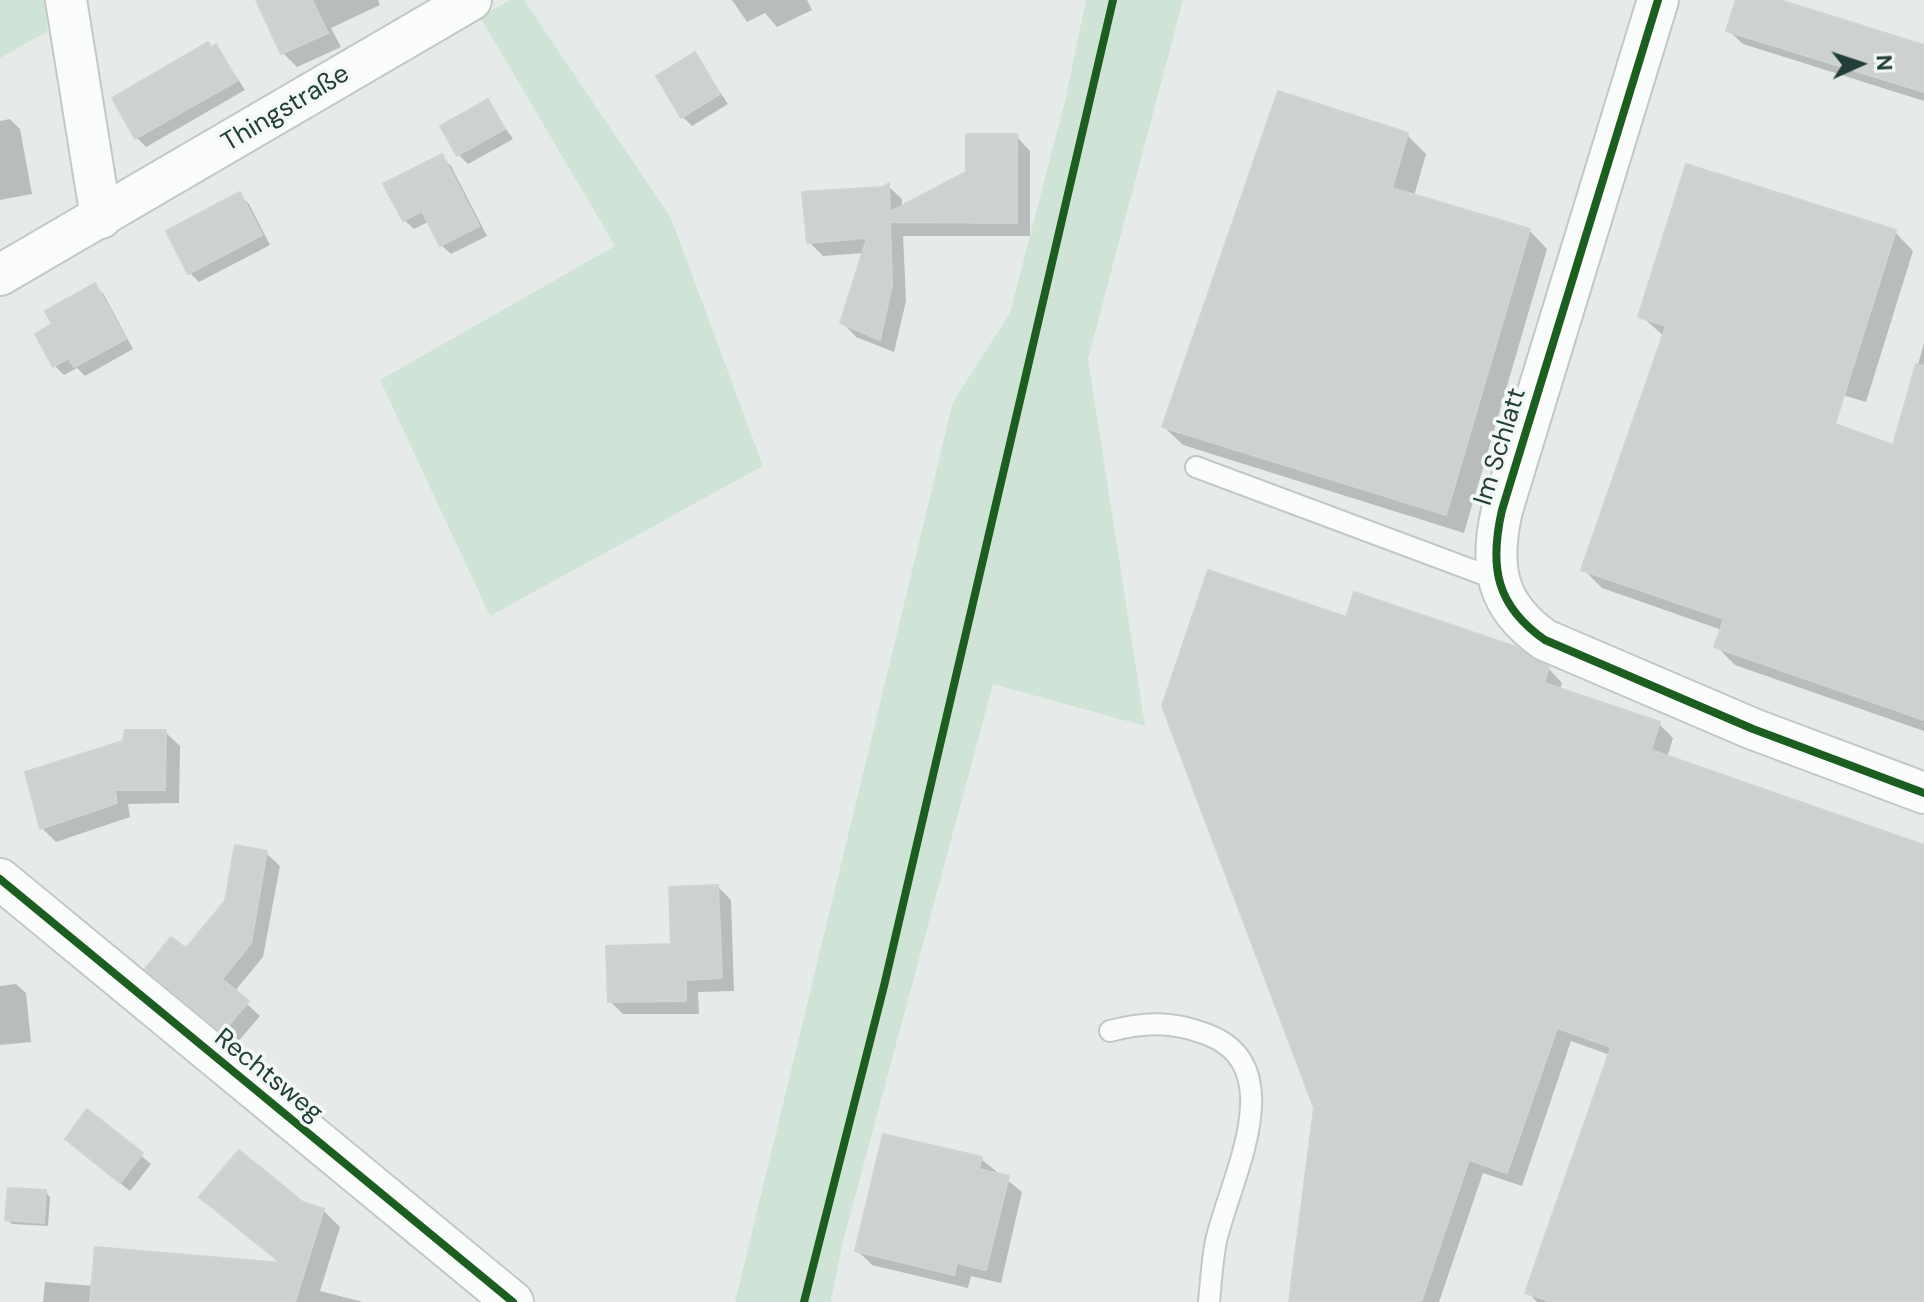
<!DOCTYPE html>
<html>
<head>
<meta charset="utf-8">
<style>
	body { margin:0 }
	#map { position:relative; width:1924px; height:1302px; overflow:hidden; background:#e6ebe9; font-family:"DM Sans",sans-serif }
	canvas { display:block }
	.north { position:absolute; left:1820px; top:24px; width:80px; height:80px; -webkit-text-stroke:6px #f4f9f7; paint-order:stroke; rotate:87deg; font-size:22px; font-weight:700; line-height:32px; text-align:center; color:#233e3a }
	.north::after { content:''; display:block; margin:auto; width:28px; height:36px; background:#233e3a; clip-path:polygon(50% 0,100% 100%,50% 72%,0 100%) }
</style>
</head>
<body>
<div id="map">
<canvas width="1924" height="1302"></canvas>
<div class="north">N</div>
</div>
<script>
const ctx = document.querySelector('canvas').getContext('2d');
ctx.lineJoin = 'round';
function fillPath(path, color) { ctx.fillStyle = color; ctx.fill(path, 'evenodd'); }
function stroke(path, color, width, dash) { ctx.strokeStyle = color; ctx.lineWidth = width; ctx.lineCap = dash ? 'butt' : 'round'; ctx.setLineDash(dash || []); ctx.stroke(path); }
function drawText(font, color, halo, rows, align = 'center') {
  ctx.font = font + ' "DM Sans",sans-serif'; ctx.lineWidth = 7; ctx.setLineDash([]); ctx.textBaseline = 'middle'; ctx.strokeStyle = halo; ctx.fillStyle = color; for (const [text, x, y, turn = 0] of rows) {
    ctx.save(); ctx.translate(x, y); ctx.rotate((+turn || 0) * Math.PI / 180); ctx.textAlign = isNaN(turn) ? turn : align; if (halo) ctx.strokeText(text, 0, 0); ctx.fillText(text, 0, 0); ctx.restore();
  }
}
fillPath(new Path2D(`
	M 0,0 L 44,0 L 48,31 L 0,58 Z
	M 510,0 L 524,0 L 671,218 L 763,466 L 490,616 L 380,380 L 615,246 L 480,17 Z
	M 1086,0 L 1183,0 L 1088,359 L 1145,726 L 993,684 L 842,1245 L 831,1302 L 735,1302 L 953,402 L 1010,313 L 1065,101 Z`), '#cfe4d7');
fillPath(new Path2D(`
	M 258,0 L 378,0 L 380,5 L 331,28 L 341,47 L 297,67 L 283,53 Z
	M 732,0 L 807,0 L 812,10 L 777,27 L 765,13 L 747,22 Z
	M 1738,0 L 1773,0 L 1924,47 L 1924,101 L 1743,44 L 1728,30 Z
	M 216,46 L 245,90 L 146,147 L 137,138 Z
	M 695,55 L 728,104 L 692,126 L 683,117 Z
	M 487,102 L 513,139 L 468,164 L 459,155 Z
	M 10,119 L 20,129 L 32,194 L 0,200 L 0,121 Z
	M 1407,135 L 1426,154 L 1414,196 L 1529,230 L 1547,249 L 1464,533 L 1183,445 L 1164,427 Z
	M 1016,136 L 1030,151 L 1030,236 L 903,236 L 906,301 L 894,352 L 856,337 L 842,322 L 864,253 L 823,256 L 809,242 L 888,186 L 902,199 L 902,207 L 968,173 Z
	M 441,156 L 451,166 L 487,236 L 451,254 L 441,245 L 430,221 L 414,229 L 404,220 Z
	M 239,195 L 249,204 L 270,245 L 199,282 L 190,273 Z
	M 1895,232 L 1913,251 L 1866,402 L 1836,393 L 1826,424 L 1924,458 L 1924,731 L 1735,665 L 1716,646 L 1722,630 L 1602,588 L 1583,569 L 1665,337 L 1641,316 Z
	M 95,286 L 104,295 L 133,349 L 85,376 L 77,368 L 64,375 L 55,366 L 55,324 Z
	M 1924,343 L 1924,415 L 1908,400 Z
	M 1347,619 L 1548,668 L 1562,683 L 1560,690 L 1659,724 L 1673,738 L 1667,758 L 1924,847 L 1924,1302 L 1537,1302 L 1528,1292 L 1610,1055 L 1571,1041 L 1522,1186 L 1483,1173 L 1439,1302 L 1291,1302 L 1316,1107 Z
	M 165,732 L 180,746 L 179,803 L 128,804 L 130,817 L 56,842 L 42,828 Z
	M 266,853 L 280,866 L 263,957 L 234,992 L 260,1016 L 236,1044 L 161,982 Z
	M 718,887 L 731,900 L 734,991 L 698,992 L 699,1014 L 623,1014 L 610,1001 L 673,946 Z
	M 16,984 L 26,993 L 31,1042 L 0,1045 L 0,986 Z
	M 88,1112 L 151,1164 L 130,1191 L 77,1148 Z
	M 981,1159 L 1022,1192 L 1001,1283 L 971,1276 L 968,1288 L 872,1265 L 858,1251 Z
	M 46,1192 L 50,1197 L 48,1226 L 12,1224 L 7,1219 Z
	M 202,1197 L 302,1204 L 323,1210 L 340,1227 L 320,1291 L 363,1302 L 43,1302 L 45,1282 L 94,1286 L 282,1265 Z`), '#0003');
const building = new Path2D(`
	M 256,0 L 312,0 L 328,33 L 281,54 Z
	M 1736,0 L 1780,0 L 1924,45 L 1924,92 L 1726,31 Z
	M 208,42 L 211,47 L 216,44 L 237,81 L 135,139 L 112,98 Z
	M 695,52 L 720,94 L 681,118 L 656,76 Z
	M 1278,91 L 1408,133 L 1392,188 L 1530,229 L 1446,515 L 1162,427 Z
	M 488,99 L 505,129 L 457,156 L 440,126 Z
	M 966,134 L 1017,134 L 1017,223 L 890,222 L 892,285 L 880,340 L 840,323 L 867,238 L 807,243 L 802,192 L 883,187 L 889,183 L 890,212 L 966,172 Z
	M 442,154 L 479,226 L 440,246 L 422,211 L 403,221 L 383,184 Z
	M 1686,164 L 1896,230 L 1835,424 L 1893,445 L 1916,364 L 1924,366 L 1924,720 L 1714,647 L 1724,619 L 1581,570 L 1666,326 L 1638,317 Z
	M 240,192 L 262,235 L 188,274 L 166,231 Z
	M 95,283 L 126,339 L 74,367 L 69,358 L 53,367 L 35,334 L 52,324 L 45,311 Z
	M 1208,570 L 1346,617 L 1354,592 L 1516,647 L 1549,667 L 1544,683 L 1660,722 L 1651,750 L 1924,845 L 1924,1302 L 1552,1302 L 1525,1293 L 1611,1047 L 1557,1028 L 1507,1173 L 1469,1160 L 1421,1302 L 1289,1302 L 1314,1108 L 1162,706 Z
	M 125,730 L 166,730 L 165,790 L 115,790 L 117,803 L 40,829 L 25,772 L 123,741 Z
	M 235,845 L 267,851 L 251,943 L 222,979 L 249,1001 L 222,1033 L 145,969 L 171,937 L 186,948 L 225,901 Z
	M 718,885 L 722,978 L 686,980 L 686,1001 L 608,1002 L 606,946 L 671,944 L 669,887 Z
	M 87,1109 L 143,1153 L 120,1183 L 65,1139 Z
	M 883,1134 L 982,1157 L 979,1169 L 1009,1176 L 986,1270 L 957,1263 L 954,1275 L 855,1251 Z
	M 239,1150 L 303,1202 L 324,1209 L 295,1302 L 90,1302 L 95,1247 L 281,1263 L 199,1197 Z
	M 8,1188 L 46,1190 L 44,1223 L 5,1220 Z`);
fillPath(building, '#cdd2d0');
stroke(building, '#cfd4d2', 2);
const lane = new Path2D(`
	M 1196,467 L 1496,579
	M 1110,1031 C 1144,1022 1172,1021 1206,1034 C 1293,1066 1230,1179 1216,1241 C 1212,1261 1211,1282 1209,1302`);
const street = new Path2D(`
	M 66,0 L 101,218
	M 1658,0 L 1502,510 C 1489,567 1496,606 1545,640 L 1753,729 L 1924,793
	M 0,275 L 471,0
	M 0,879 L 513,1302`);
stroke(lane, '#c3c8c6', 24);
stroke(street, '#c3c8c6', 44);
stroke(lane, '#fbfcfc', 20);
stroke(street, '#fbfcfc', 40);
stroke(new Path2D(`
	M 1658,0 L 1502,510 C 1489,567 1496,606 1545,640 L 1753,729 L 1924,793
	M 0,879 L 513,1302
	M 804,1302 L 884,986 L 1113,0`), '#1b5e20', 8);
drawText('26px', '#233e3a', '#f4f9f7', [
	["Thingstraße",286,109,-31],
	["Im Schlatt",1501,447,-73],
	["Rechtsweg",268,1076,39]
]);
</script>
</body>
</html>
